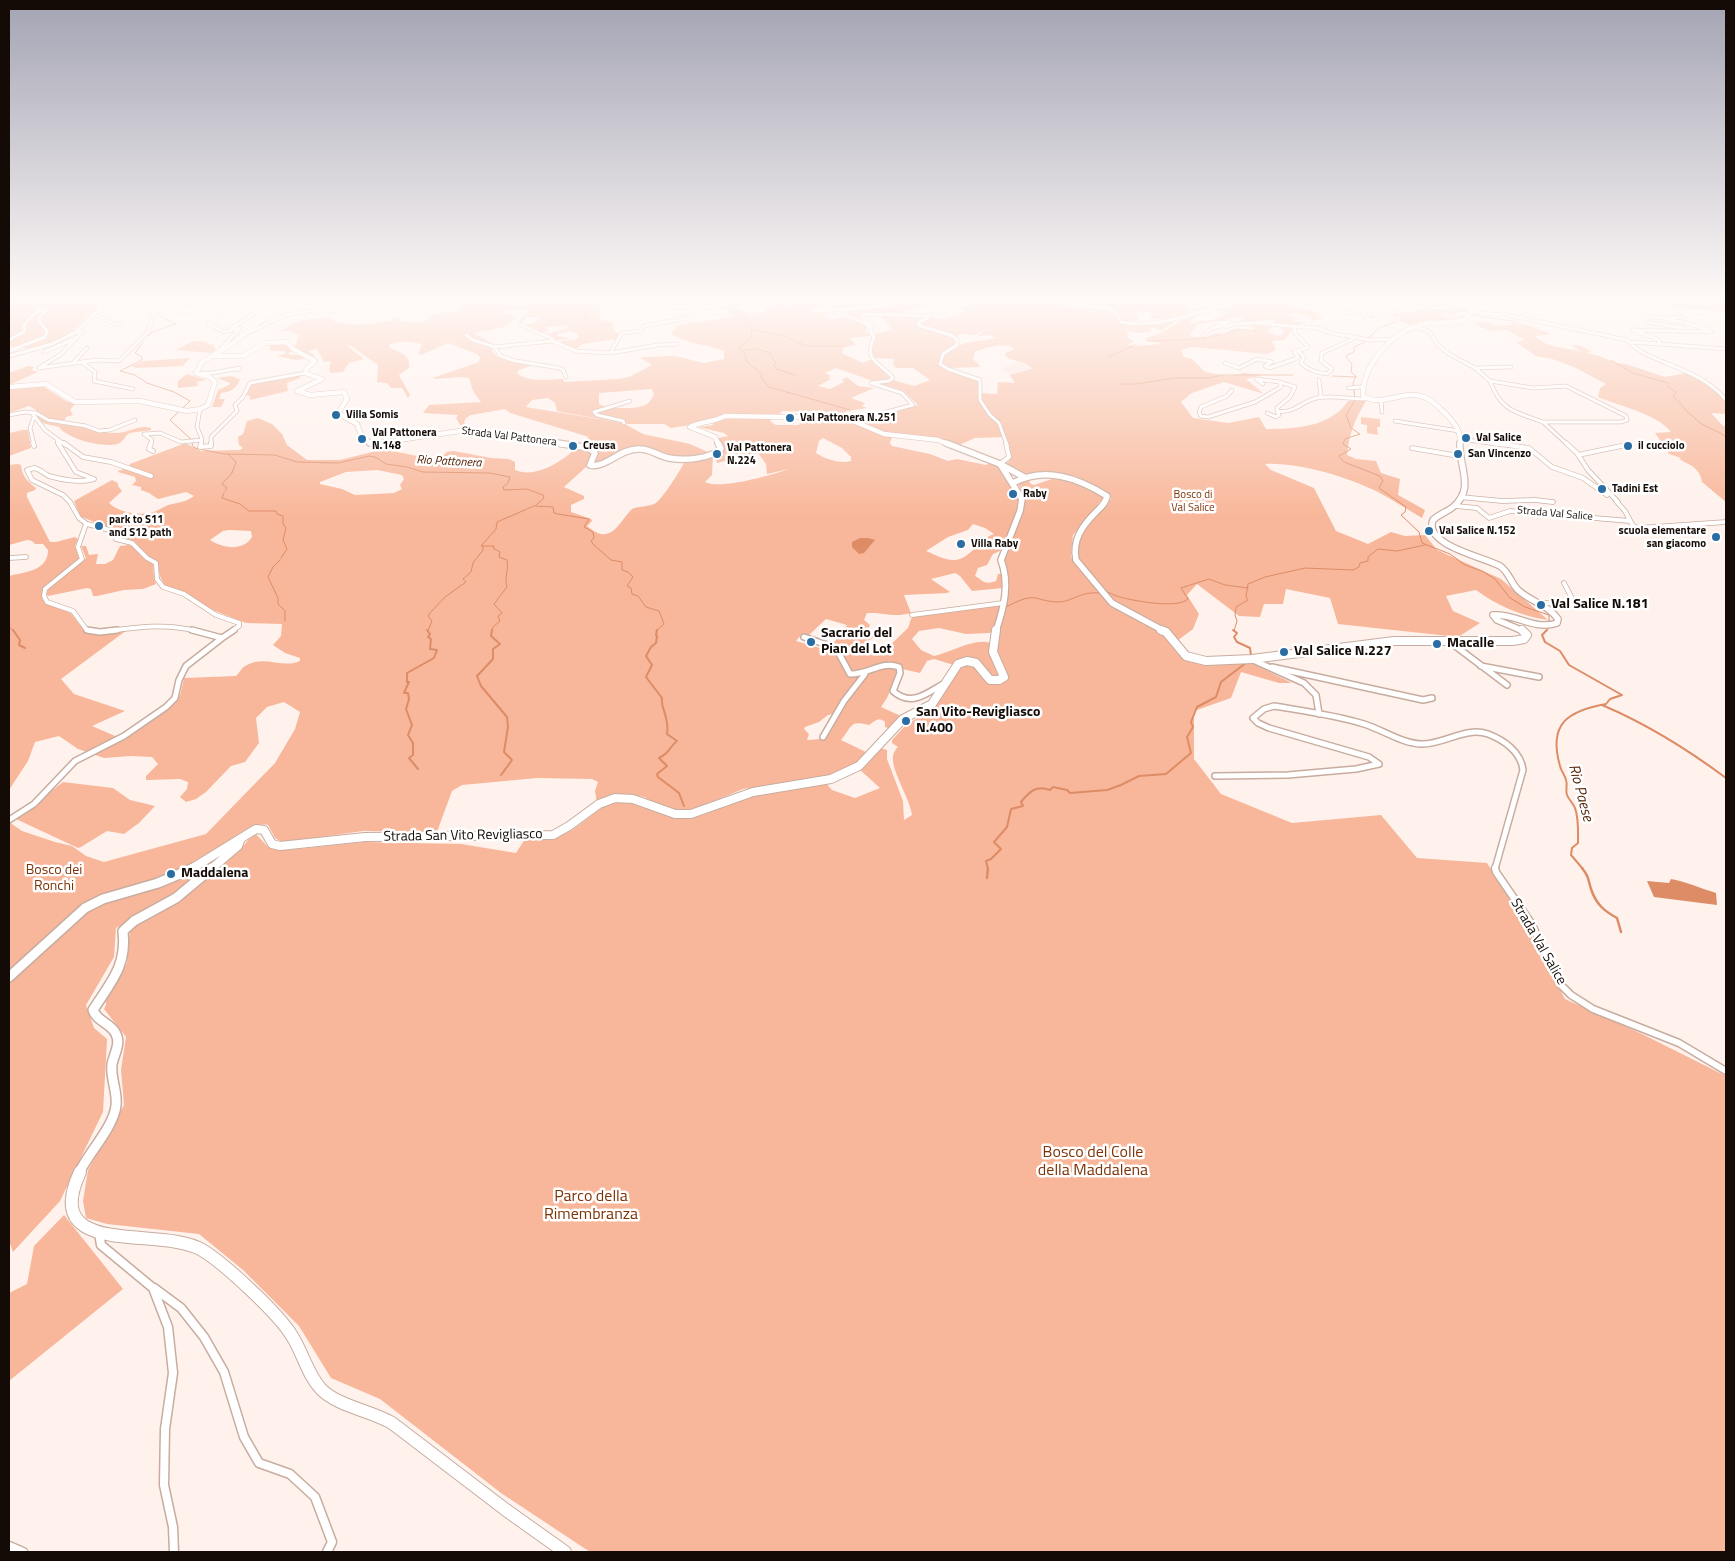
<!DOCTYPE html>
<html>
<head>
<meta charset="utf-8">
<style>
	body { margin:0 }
	#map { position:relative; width:1735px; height:1561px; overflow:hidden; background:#fff2ed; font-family:"Titillium Web",sans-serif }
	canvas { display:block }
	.frame { position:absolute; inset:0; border:10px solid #140b07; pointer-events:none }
</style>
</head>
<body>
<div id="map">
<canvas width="1735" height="1561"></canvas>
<div class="frame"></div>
</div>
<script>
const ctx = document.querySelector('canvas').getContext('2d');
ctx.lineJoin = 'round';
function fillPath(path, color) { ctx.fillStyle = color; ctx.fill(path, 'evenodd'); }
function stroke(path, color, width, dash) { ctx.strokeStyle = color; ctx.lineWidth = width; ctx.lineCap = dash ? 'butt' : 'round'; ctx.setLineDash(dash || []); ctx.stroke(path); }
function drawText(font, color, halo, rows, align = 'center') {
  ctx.font = font + ' "Titillium Web",sans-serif'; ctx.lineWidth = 5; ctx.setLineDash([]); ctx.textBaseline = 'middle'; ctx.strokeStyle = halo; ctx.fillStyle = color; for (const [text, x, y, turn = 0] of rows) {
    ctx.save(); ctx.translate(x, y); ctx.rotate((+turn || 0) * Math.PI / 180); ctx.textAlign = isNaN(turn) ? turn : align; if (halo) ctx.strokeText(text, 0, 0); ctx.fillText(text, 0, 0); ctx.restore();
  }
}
fillPath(new Path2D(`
	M 1017,362 L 1027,364 L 1032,369 L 1015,383 L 1009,374 L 1000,368 Z`), '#fbe4da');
fillPath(new Path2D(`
	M 9,298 L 106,298 L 72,332 L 55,342 L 28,349 L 9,346 Z
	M 444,298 L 466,298 L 467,301 L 482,303 L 486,306 L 532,298 L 598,300 L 600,302 L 600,320 L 613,322 L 615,332 L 620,334 L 617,339 L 582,344 L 576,349 L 567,347 L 560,341 L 575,340 L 579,336 L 578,334 L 570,331 L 557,334 L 557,336 L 572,339 L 557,340 L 542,335 L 569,328 L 566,325 L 545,327 L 549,331 L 540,333 L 524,325 L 536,322 L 542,317 L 526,317 L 523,322 L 517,322 L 530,310 L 506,310 L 505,314 L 512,314 L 513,317 L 517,318 L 505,327 L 474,333 L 493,344 L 492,351 C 501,364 520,361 533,365 L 519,370 L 517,373 C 528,383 549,379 563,379 L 564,382 L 619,379 L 629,377 L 652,365 L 640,358 L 644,357 L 675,356 L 704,363 L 724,359 L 724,351 C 707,344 686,344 671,334 L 678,325 L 726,318 L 733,316 C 723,298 679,307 661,306 C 655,305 649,301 643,298 L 717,298 L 730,305 L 728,301 L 721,298 L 747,298 L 749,301 L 742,302 L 744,305 L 734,306 L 751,314 L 765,312 L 765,309 L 778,307 L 772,302 L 775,299 L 802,299 L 782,307 L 785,308 L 813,300 L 829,306 L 808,311 L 824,313 L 822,316 L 833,320 L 844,316 L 866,325 L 866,331 L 871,336 L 850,338 L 856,345 L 844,347 L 842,353 L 863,363 L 872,359 L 891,379 L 873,381 L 836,368 L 825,373 L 831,376 L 828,378 L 831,379 L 818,386 L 830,389 L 844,382 L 842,380 L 847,377 L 858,386 L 874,388 L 851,398 L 865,403 L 862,406 L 867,408 L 846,411 L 845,414 L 830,412 L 782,411 L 779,416 L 726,415 L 711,422 L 671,428 L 664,424 L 629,424 L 561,412 L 557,411 L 555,403 L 548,398 L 532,400 L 526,407 L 623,423 L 643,434 L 690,444 L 710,453 L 677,458 L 642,448 L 600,465 L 593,464 L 597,455 L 595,449 L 578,445 L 589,437 L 510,413 L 505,409 L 471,415 L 466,418 L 464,422 L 467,428 L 465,429 L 461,427 L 456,418 L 458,415 L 423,413 L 429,405 L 481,402 L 473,391 L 469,378 L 462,377 L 435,379 L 433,378 L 479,362 L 480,357 L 477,354 L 448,343 L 421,355 L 418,353 L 422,345 C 410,340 400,341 389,345 L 390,348 C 400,352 411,355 409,368 L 399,375 L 410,395 L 408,398 L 402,388 L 391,388 L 387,383 L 377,382 L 378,365 L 351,346 L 346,345 L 364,359 L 349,363 L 343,372 L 331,373 L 329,370 L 331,361 L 324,362 L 317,349 L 308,351 L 316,357 L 314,357 L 295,348 L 294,346 L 296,344 L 299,335 L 292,333 L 292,331 L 282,331 C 299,318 307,320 327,317 L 338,323 L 359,325 L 391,321 L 394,317 L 400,318 L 400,321 L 421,323 L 432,315 L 455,311 L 462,307 L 456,303 L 443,301 ZM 652,389 L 654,395 C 652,398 650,402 647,404 C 639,410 607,409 599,404 L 599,393 Z
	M 915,298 L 889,304 L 813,310 L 856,299 Z
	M 924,298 L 959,298 L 955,301 L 949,299 L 934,302 L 937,305 L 922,306 L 914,310 L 902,311 L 904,314 L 902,314 L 928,317 L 922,321 L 930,317 C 944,321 954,317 966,311 L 959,309 L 949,312 L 946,310 L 991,298 L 1185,298 L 1173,301 L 1179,305 L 1195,302 L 1189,298 C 1198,298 1197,303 1210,301 L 1205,298 L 1225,299 L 1186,305 L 1193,309 L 1200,307 L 1210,308 C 1201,312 1198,309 1189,312 L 1192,314 L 1170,319 L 1152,319 L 1150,313 L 1151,312 L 1135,311 L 1139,319 L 1132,320 L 1135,323 L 1119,322 L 1135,325 L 1178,320 L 1161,331 L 1155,328 L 1150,329 L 1151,331 L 1140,333 L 1129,331 L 1126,334 L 1129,335 L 1127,338 L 1134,341 L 1128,345 L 1136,346 L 1160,344 L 1161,343 L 1146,341 L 1146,338 L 1161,333 L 1185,318 L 1201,314 L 1190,321 L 1192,324 L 1199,320 C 1209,323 1219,317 1229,313 L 1213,309 L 1226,304 L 1244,302 L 1246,298 L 1289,298 L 1284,300 L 1286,302 L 1285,305 L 1315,311 L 1323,319 L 1315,320 L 1310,323 L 1312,318 L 1298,313 L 1287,314 L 1298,318 L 1291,321 L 1307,322 L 1289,326 L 1256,323 L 1228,324 L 1244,319 L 1238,316 L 1227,319 L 1228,321 L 1207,322 L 1196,325 L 1197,327 L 1190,333 L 1191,337 L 1208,337 L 1215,333 L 1223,334 L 1236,329 L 1254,330 L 1251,325 L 1253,324 L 1271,326 L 1271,329 L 1267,330 L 1268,332 L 1277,336 L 1284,334 L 1283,329 L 1279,328 L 1291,328 L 1292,330 L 1284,340 L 1272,341 L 1276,350 L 1267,354 L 1192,347 L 1181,350 L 1184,357 L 1192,359 L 1205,372 L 1228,376 L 1244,373 L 1263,375 L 1246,379 L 1264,394 L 1224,382 L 1192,393 L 1181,402 L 1193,418 L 1228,423 L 1259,417 L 1266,429 C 1295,429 1331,427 1348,401 L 1366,401 C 1355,419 1349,434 1347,455 L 1356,459 L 1376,461 L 1381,473 L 1400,479 L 1398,495 L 1425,510 L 1422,518 C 1407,509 1393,500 1378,492 C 1347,477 1299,462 1265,464 L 1271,470 L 1314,488 L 1336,531 L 1368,544 L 1391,532 L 1405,536 L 1425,535 L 1437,550 L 1501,579 L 1548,620 C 1521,616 1498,606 1476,590 L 1446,596 L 1453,611 L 1480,623 L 1458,637 L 1338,624 L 1330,598 L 1286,589 L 1283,604 L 1264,604 L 1260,617 L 1239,616 L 1197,584 L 1187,595 L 1199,614 L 1193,629 L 1177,641 C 1164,625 1148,622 1131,613 C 1112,603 1088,577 1077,557 L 1076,551 L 1080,536 L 1111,499 L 1111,496 L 1066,475 L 1053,473 L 1024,475 L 1003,464 C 1005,463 1009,462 1010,460 C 1012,456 1003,427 1000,422 C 993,414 979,405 981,393 L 997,394 L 998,382 L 1015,383 L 1010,375 L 1032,369 C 1026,360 1015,363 1005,356 L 1006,353 L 1014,349 C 1005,341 985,348 975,352 L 973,359 L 980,366 L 978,367 L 948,368 L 941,364 C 942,341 981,342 996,338 L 989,335 L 978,336 L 984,330 L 975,335 L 961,334 L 956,337 L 919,325 L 920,321 L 917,324 L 921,327 L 955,338 L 956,345 L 942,354 L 939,364 L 947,369 L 978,380 L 980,385 L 979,401 L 990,416 L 998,422 L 1004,437 L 975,438 L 957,446 L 929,437 L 887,434 L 850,419 L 869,417 L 918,405 L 904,392 L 872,383 L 893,380 L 914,386 L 930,380 L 913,368 L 896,368 L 893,364 L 894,359 L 874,358 L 871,347 L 875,334 L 893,330 L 881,317 L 887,313 L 868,313 L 860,316 L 861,319 L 845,313 L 856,308 L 891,305 Z
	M 1650,298 L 1726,298 L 1726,314 L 1677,309 Z
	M 1427,309 C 1440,310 1453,307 1466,312 L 1456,312 L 1460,314 L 1454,314 L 1456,317 L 1449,313 L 1454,312 L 1437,314 C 1445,320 1452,318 1461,317 L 1458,315 L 1466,315 C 1459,323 1422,326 1410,325 C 1407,324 1402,322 1399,320 L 1400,316 Z
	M 1490,322 L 1496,325 L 1482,327 L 1511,325 L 1510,322 L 1550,334 L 1535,336 C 1547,349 1567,347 1582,352 L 1572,346 L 1579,345 L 1592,352 L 1586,353 L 1596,355 L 1616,363 L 1626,364 L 1665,377 L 1687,373 L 1712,387 L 1726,402 L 1726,414 L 1711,413 L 1722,425 L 1726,427 L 1726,502 L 1702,482 C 1700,468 1690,465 1679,459 L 1681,458 L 1669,454 L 1655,433 L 1671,432 C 1657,414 1620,406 1598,397 L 1600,388 L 1606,384 L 1574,367 L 1552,359 L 1536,356 L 1516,342 L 1525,340 L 1507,330 L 1489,331 L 1473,323 Z
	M 193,341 L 209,342 L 206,344 L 215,345 L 213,346 L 216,350 L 212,353 L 176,350 Z
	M 286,342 L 294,351 L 288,353 L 290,355 L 302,355 L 309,358 L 297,360 L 277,356 L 286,353 L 284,351 L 270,351 L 270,344 Z
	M 190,358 L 183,366 L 136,368 L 132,366 L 144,361 Z
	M 28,366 L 34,367 L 32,370 L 38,372 L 9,385 L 9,373 Z
	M 187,374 L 206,380 L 197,382 L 198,386 L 178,388 L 178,381 Z
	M 300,375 L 300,378 L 287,383 L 288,391 L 250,400 L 250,396 L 246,395 L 251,384 Z
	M 231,376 L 240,379 C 237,389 230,392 221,393 L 219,399 L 225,399 L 221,407 L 212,407 L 218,390 L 229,385 L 230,383 L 217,378 Z
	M 41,385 L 66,401 L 75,404 L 70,410 L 73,415 L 66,417 L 64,421 L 66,422 C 82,426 99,433 116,433 C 129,433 139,424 151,428 L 151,430 C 145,432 133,431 128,434 C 124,438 123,442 117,444 C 103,448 67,439 59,427 L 42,423 L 36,417 L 36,410 L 29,406 L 9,413 L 9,388 Z
	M 1361,417 L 1380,419 L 1380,427 L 1377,427 L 1378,435 L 1367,433 L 1367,425 L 1361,424 Z
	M 258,418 L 272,424 L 282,434 L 287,445 L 307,460 L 340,460 L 380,450 L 388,450 L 427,458 L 440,458 L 447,452 L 454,451 L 491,458 L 509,459 L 515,462 L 515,470 C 536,479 563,461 577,447 L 592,452 L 586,467 L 564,487 L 584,496 L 584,499 L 571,505 L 571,512 L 591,519 L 592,521 L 587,526 C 611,547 618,523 632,509 C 639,506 649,507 656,503 C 663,498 682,468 686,459 L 713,456 L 712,475 L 705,482 C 721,490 771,475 789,469 L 767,474 L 766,464 L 758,453 L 717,463 L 715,457 L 719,453 L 718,438 L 728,436 L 724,433 L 698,427 L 714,425 L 712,424 L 723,418 L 770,418 L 771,422 L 776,425 L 799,425 L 801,420 L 813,421 L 815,418 L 840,418 L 877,433 L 892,437 L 890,443 L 892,446 L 930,454 L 948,461 L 957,459 L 986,465 L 992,462 L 998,465 L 1018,495 C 1021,510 1006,536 1000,551 L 993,554 L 987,565 L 978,568 L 975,576 C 982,579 983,586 996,581 L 998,574 L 1004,574 L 1003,588 L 972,591 L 960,576 L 955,573 L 931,579 L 950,592 L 947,593 L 904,595 L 911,613 C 893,618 884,612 867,613 L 864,620 L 870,625 L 866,633 L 875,636 L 866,643 L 883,652 L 908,628 L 911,619 L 914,616 L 998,606 L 1000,607 L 993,631 L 990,633 L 966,634 L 939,628 L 919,631 L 912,639 L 921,650 L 934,656 C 948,653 977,637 990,643 L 990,651 L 1000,675 L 992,679 L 977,661 L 954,665 L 934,659 L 927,661 L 920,673 L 902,669 L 900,665 L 890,661 L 872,670 L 852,672 L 841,650 L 833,644 L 847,625 L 826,619 L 808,636 L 801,635 L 796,641 L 820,648 L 823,646 L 833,648 C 841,663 842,677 861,676 L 834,714 L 828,715 L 819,722 L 805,727 L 804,729 L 809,734 L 807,740 L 822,739 L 826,737 C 834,720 873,648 898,670 L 887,698 L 881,707 L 903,717 L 891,729 L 885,727 L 885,722 C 879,716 875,721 869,725 C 849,720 853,726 841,740 L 868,753 L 851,768 L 836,773 L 817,778 L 743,789 L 688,812 L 671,811 L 644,797 L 635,795 L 618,795 L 597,803 L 595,791 L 598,782 L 592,779 L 537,778 L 462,785 L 452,791 L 437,832 L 363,831 L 293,841 L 280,841 L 275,838 L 268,825 C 247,821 226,846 209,856 C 197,864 181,870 168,876 C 140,890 77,895 62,925 L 9,974 L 9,822 L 22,831 L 55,842 L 72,846 L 86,856 L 104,862 L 206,834 L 275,763 L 295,729 L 300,712 L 284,702 L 267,707 L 256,718 L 259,743 L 245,762 L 231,766 L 206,792 L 196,799 L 186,802 L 180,797 L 187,789 L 188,782 L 180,779 L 146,780 L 146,776 L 158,764 L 152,757 L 131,756 L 104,758 L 78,749 L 59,736 L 35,742 L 28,761 L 9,790 L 9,576 C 25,572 48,571 48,550 L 43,544 L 35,544 L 32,541 L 27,540 L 9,545 L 9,465 L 18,464 L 21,465 C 22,476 28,482 36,488 L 35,490 L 27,493 L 27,497 L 50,542 L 56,542 L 75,537 L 78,539 L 75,546 L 79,558 L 78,561 L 43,589 L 42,599 C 48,607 60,605 68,611 C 76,617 79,627 88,632 L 127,630 L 61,679 L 74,694 L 125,711 L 92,726 L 122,739 L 180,696 L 184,678 L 236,676 C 240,672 242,667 247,665 C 265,655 283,669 300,661 L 300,658 L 285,653 L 273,645 L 281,636 L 282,624 L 246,623 L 210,609 L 165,586 L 160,576 L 157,561 L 147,555 L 134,541 L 120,536 L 120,530 L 108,528 L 80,516 L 74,501 L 112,480 L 118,483 L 118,486 L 122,491 L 109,503 C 119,513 141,516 154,512 C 159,510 163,507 168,505 C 177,503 186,502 194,496 L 186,492 L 158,499 L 149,493 L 141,490 L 141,487 L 132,485 L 136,481 L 135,477 L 118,472 L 118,471 L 130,467 L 130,464 L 183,444 L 187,444 L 201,451 L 240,450 L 243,448 L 239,445 L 238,437 L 243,434 L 247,421 ZM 823,438 L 842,448 L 851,457 L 851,461 C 840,464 825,459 816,453 L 819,441 ZM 377,470 L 402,475 L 404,479 L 400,485 L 402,489 L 394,493 L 355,495 L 342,489 L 320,484 L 320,482 L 346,472 ZM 973,524 L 985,528 L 994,534 C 979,538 970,561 953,560 C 944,560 934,554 926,551 L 948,537 L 968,530 ZM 229,530 L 251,531 L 252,537 C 243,552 222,548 210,540 L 223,531 Z
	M 23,430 L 28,430 L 31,448 L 9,456 L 9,433 Z
	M 1061,476 L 1104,497 L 1073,535 L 1071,551 L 1071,557 L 1077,566 L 1109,604 L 1123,613 L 1162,633 L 1177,653 L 1185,658 L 1209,664 L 1249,662 L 1292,683 L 1279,683 L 1241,672 L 1231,698 L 1194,711 L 1194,759 L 1221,794 L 1292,823 L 1381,815 L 1417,858 L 1487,863 L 1527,927 L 1565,999 L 1642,1034 L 1726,1076 L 1726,1552 L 590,1552 L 501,1493 L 380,1399 L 331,1378 L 299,1326 L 243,1270 L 199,1234 L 107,1224 L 86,1218 L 83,1201 L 88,1170 L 124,1105 L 121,1070 L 126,1037 L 104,1009 L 106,1005 L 106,995 L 127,963 L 130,930 L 214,869 L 245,844 L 254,832 L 268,847 L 288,850 L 364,842 L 461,844 L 516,853 L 525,839 C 538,838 552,838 564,834 C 587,824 601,800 628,800 L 668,815 L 686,818 L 703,815 L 735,799 L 825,782 L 832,790 L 855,798 L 880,788 L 859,769 L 880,748 L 887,750 L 887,759 L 903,801 L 904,820 L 912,815 C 910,799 891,770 893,757 C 893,753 896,749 898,747 L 892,743 L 892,740 L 905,726 L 922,715 L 919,713 L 935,704 L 960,665 L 972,664 C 985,675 986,695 1008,678 L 995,649 L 1008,586 L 1008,574 L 1003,561 L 1024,504 L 1025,499 L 1018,483 L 1027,478 L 1031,484 L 1034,485 Z
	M 129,545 L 132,546 L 143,558 L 153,563 L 154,579 L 156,584 L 143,589 L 124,590 L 97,596 L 93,596 L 91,589 L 87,588 L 48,596 L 46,594 L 50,586 L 86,558 L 81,546 L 86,546 L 89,555 L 98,554 L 96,564 L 105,564 L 113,560 L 120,546 Z
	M 63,782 L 113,788 L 130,800 L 155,806 L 139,823 L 124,834 L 107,831 L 81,847 L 78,848 L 16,819 Z
	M 230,848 L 176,894 L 116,928 L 114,957 L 86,1005 L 94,1028 L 107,1039 L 103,1112 L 60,1201 L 13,1252 L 9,1241 L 9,983 L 43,952 L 74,920 L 101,902 L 181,877 L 205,865 Z
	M 64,1215 L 123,1289 L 9,1381 L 9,1293 L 27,1284 L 34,1246 Z`), '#f8b79a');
fillPath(new Path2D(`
	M 860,538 L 868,538 L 875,540 L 864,553 L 859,554 L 852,547 L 852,542 Z
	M 1671,879 C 1687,882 1700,888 1716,893 L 1717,905 L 1654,897 L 1647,881 L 1669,883 Z`), '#dd8c66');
stroke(new Path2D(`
	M 575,298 L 588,311 L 585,314 L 586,319
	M 704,298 C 729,303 736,308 752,327 L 751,338 L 739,348 L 744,353 L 747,362 L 762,375 L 761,378 L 769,387 L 850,410
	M 1457,298 L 1448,305 L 1430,307 L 1395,316 L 1396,322 L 1380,327 L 1363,343 L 1354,347 L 1354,352 L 1347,355 L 1346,357 L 1352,364 L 1351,372 L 1356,376 L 1353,383 L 1355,400 L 1346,415 L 1351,428 L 1360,434 L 1345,439 L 1343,444 L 1351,449 L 1339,456 L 1344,462 L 1380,476 L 1383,481 L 1379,488 L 1406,507 L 1405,512 L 1401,515 L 1419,532 L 1422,543 L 1450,554 L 1465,565 L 1482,571 L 1495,579 L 1510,598 L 1525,607 L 1549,615 L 1549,628 L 1546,631
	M 1448,305 L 1482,317 L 1513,321 L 1548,334
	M 177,307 L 198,302
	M 753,330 L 781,335 L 807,346 L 847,346
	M 148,336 L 152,332 L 176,324 L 158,315 L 160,312
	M 1148,341 L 1199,339 L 1231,333 L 1230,331 L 1237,329 L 1256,331
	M 143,342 L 135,353 L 142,357 L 142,360 L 120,371 L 135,375 L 147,383 L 174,392 L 190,401 L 170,420 L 193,441 L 192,445 L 195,448 L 224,454 L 275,455 L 297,462 L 338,463 L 369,456 L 375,457 L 386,464 L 407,467 L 423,472 L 490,473 L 510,477 L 508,483 L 503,487 L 504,490 L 527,489 L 543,495 L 544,498 L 535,506 L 553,507 L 554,513 L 558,514 L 589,519 L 584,527 L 593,532 L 594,538 L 591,541 L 593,544 L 611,560 L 622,562 L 622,570 L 628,572 L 633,577 L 627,586 L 631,588 L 632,594 L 638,596 L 646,607 L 659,611 L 664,624 L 656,631
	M 742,350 L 756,349 L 771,353 L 770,355 L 776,363 L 774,365 L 776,369 L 795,375
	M 1108,357 L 1137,344
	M 1611,360 L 1633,373 L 1668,383 L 1668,387 L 1676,392 L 1673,397 C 1679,401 1680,403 1684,408 C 1687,413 1695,417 1698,421 C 1705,428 1718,430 1726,437
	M 1332,376 L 1356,377
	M 1121,384 L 1136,384 L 1174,378 L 1208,378 L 1223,375 L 1293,375
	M 225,491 L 227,488 L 222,484 L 232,473 L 236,462 L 228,454
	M 224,493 L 222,498 L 240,504 L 249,511 L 276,511 L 277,514 L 283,516 L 283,524 L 286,528 L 283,540 L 287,549 L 281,558
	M 280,560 L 273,567 L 268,577 L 278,598 L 278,604 L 285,611 L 285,621
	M 1105,592 C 1111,592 1114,596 1120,597 C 1134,601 1178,609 1188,599 L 1181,588 L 1209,579 L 1225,585 L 1248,588
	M 1006,607 C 1015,603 1025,596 1036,598 C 1043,600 1050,602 1059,602 C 1074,601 1080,591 1100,593
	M 9,627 L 14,631
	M 428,631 L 432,621 L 428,616 L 430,613 L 445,597 L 466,582 L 463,579 L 471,572 L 473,563 L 483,550 L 483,546
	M 492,631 L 493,627 L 500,621 L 498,616 L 502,613 L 494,604 L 507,587 C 504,578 509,570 507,560 L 499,557 L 500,552 L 493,548 L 494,546 L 481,546 L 496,529 L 497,522 L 534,506
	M 1234,631 L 1237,621 L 1235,615 L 1236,607 L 1248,600 L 1246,597 L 1248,584 L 1265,577 L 1305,568 L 1353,570 L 1359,567 L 1360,563 L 1368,561 L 1368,557 L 1378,549 L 1397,551 L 1425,545`), '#dd8c66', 1);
stroke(new Path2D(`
	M 13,630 L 20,640 L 19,645 L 25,648
	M 492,630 L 491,636 L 500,644 L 493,649 L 493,659 L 477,676 L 481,686 L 507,717 L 508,727 L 504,752 L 512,760 L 501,775
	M 1233,630 L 1237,633 L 1234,637 L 1237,642 L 1250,648 L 1251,656
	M 1547,630 L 1542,635 L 1545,642 L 1560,651 L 1569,665 L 1622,695 L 1610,699 L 1606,704 C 1567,711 1548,724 1560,766 C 1561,771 1565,775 1566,780 C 1568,785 1565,790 1567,795 C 1569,800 1573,803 1575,808 C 1579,819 1578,832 1578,843 L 1572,848 L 1571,855 L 1583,869
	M 656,635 L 657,630
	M 657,636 L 656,643 L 651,647 L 646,656 L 652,665 L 646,677 L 662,698 C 660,708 670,717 667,734 L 677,741 C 669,747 670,753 659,758 L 667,766 L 657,774 L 658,777 L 679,793 L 684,806
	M 1602,705 C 1647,724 1687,749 1726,778
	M 418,769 L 409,758 L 413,755 L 413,743 L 408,735 L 412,725 L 406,709 L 409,699 L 408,693 L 404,693 L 409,682 L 407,682 L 407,673 L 434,658 L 437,650 L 430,649 L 431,639 L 428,637 L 430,634 L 427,630
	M 988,869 L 986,861 L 991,859 L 1001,849 L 994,842 L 1007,827 L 1011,809 L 1023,806 L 1021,802 C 1030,791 1036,785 1050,790 L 1053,787 L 1067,790 L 1070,793 L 1107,790 L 1121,785 L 1139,776 L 1166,774 L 1191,753 L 1187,737 L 1193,727 L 1191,722 L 1197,707 L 1216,697 L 1221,682 L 1247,662`), '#dd8c66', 2);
stroke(new Path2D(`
	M 1582,868 C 1589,877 1588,879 1591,889 C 1596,904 1604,911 1617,918 L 1621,932
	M 987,878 L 988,868`), '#dd8c66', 2.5);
const streetFar4 = new Path2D(`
	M 442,298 L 440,304 L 459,309
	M 1046,298 L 1046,302 L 1051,303 L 1107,308 L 1116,313 L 1121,322 C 1163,330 1201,308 1241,302 L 1244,301 L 1244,298
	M 1157,298 L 1173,298
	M 1410,298 L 1411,303 C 1426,306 1438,305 1451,298
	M 1466,298 L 1471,299
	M 1475,298 L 1508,315 L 1627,340 C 1632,344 1636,349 1642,352 C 1672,368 1704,373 1726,400
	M 129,301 L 133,298
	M 178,303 L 191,298
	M 203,304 L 202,302 L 207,298
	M 749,306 L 770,302 L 775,298
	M 1364,307 L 1360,305 L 1376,298
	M 664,308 L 703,307
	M 98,309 L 108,298
	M 848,309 L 890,305 L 919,298
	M 1470,312 L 1502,315
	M 93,314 L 115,324 L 122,324
	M 1342,314 L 1367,308 L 1371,311 L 1366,318 L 1373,320 L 1390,314 L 1425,307
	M 927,316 L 928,318 L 919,322 L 918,325 L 953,336 L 957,340 L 957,345 L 943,354 L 940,364 L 948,369 L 980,380 L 980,400 L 990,415 L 999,423 L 1007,445
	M 1644,316 L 1662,318
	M 1670,318 L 1683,317 L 1689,314 L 1680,311
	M 1273,321 L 1253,323 L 1317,328 L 1335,334 L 1371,340 L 1396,339
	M 1646,322 L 1683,328
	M 1217,323 L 1229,322 L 1223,325 L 1227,327 L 1233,324 L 1253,323
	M 521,325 L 553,339
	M 1415,327 L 1429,331 L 1437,344 L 1449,354 L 1475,368 L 1490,381 L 1533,388 L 1566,386 L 1626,416 L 1627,420 L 1621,422 L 1543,422 L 1568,445
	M 232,328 L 260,310 L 280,303
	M 78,330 L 95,313 L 120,298
	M 871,334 L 872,326 L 861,316 L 866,314 L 927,316 L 989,298
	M 466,335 L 473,340 L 495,347 L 552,341 L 576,351 L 610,353 L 622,333 L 641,331 L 644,326 L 688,318 L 702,308 L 728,304 L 719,298
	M 1204,335 L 1210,329 L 1220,326
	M 242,336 L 285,315 L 315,310 L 340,310
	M 9,340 L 25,331 L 24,326 C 30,316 37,309 49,308 L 40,316 L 39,321 L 47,331 L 45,337 L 9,351
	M 1632,342 L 1726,349
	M 1658,344 L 1660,342 L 1657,339 L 1633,330 L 1712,332 L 1690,324 L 1659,317
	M 495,347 L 500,356 L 516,361 L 559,368 L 563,370 L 566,377
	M 219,351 L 240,328 L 224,332 L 208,324 L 247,298
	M 1298,351 L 1304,357 L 1301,363 C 1308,370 1317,373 1327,374 L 1332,369 L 1321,361 L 1322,353 L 1355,338
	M 44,352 L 74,339
	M 610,353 L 658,345 L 677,344
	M 9,356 L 52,344 L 74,333 L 83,331 L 61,354 L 39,368 L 96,360 L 119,361 L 149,331 L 153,313 L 170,307
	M 83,363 L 95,372 L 94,381 L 133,389
	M 1225,363 L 1239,368 L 1257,359 L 1272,362 L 1265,366 L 1269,368 L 1295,359 L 1298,357 L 1294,352 L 1308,347 L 1295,333 L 1294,327
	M 72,364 L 87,348
	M 1475,368 L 1511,367
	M 203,373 L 212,373 L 240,368 L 238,370
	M 1490,381 C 1501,411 1515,412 1543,422
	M 1263,384 L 1256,379 L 1280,382
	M 1348,388 L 1361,387
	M 1232,390 L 1227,396 L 1201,407 L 1199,413 L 1201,416 L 1208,417 L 1255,402 L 1281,387 L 1280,382 L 1295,387 L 1290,397 L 1277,408 L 1277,411 C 1294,414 1302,401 1317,398 C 1333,395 1349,399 1365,399
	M 1318,398 L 1321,396 L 1319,380
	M 1381,400 L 1382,412
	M 200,409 L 197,427 L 202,439 L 201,445
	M 32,413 L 45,430 L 65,445
	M 1267,413 L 1276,417 L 1279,415 L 1277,411
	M 9,415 L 25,412 L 36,413 L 48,420 L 86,426 L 99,431 L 110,430 L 135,420
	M 846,418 L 871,416 L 913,405 L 902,393 L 871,383 L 889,381 L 893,378 C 879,361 863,362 874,337 L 867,324 L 844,315 L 848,309 L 811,311 L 860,298
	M 1395,421 L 1459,431
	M 624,423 L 623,421 L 597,415 L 594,412 L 630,401
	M 1461,439 L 1503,445
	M 57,440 L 59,445
	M 34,445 L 30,428 L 34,417
	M 150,445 L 152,440 L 144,434 L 160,433 L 181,442 L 202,440
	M 211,445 L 211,437 L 237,411 L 235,405 L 243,397 L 250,383 L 305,373`);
const streetFar3 = new Path2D(`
	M 33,443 L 34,446
	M 58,443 L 76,472 L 94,479 C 81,483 62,480 49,476 C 43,473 40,469 34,468 L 27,470 L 32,480 L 63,495 L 70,502 L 79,518 L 87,524 L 117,532 L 116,539 L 132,543 L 147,558 L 156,563 L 157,579 L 163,587 L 184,594 L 216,615 L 239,623 L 239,626 L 232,631
	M 64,443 L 83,457 L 111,462 L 151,476
	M 151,443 L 149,449 L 153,451
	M 201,443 L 200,447 L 211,446 L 211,443
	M 1493,443 L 1529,448 L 1552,467 L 1583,478 L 1607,495
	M 1566,443 L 1577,453 L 1588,470 L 1618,502
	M 1412,448 L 1459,456
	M 1578,455 L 1626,445
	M 1000,464 L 1009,457 L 1006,443
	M 1460,497 L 1502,501 L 1535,500 L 1553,502
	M 1616,501 L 1625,511 L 1633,526 L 1639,528 L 1726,522
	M 1456,506 L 1477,508 L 1489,518 L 1510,511 L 1630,521
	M 86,524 L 78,547 L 82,559 L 45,589 L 44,596 L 47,602 L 73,611 L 86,629 L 90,631
	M 9,558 L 26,557
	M 1543,603 L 1575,604 L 1564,583
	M 912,615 L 1003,603
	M 109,631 C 137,627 168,623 196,631`);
const streetFar2 = new Path2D(`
	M 87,630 L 100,632 L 117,630
	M 804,637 L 836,648 L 850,674 C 868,675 882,660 899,667 L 900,673 L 893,691 C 912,708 928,692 945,683
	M 222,638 L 234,630
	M 1450,642 L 1507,685
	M 1253,660 L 1304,683 L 1316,695 L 1319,714
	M 1481,666 L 1539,677
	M 1272,667 L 1423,700 L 1432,698
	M 823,737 L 844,701 L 865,674
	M 1215,776 L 1288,775 L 1356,769 L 1379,764 L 1369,757 L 1269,728 L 1258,723 L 1253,718 L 1264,709 L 1274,706 C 1304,711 1335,715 1364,724 C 1383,730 1401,743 1421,744 C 1443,745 1466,726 1488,734 C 1504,740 1521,752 1523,770 L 1495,869
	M 9,820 L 34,804 L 75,761 L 124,736 L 166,707 L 175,698 L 179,680 L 186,666 L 222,638 L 192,630`);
const streetFar1 = new Path2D(`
	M 1495,868 L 1496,872 L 1531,923 L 1560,984 L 1571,995 L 1593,1009 L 1679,1043 L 1726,1071`);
const street = new Path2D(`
	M 99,1233 L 101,1245 L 153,1288 L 168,1327 L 173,1373 L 165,1429 L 164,1485 L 173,1527 L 174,1552
	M 154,1288 L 181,1308 L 204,1337 L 224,1372 L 244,1437 L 259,1463 L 290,1474 L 315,1497 L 332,1542 L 327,1552
	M 9,1546 L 23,1552`);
const secondaryFar4 = new Path2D(`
	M 184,298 L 170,307 C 188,315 209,306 225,298
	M 1648,298 L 1676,310 L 1726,314
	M 212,356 L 243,356 L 265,343 L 287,342 L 293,349 L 315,361 L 307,368 L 305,373 L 322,379 L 297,391 L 310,395 L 344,392 L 347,399 L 338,413 L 357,424 L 361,435 L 371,444 L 467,430 L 565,445
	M 9,387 L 46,384 L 75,402 L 140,401 L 187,411 L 200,409 L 208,405 L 215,382 L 210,377 L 196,373 L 202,362 L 232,344 L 288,298
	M 719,445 L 715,437 L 690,427 C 701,421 712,423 725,416 L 846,418 L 884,434 L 938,440 L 950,445
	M 1460,445 C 1461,430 1455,424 1446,414 C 1439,408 1433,400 1424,397 C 1404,389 1382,408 1363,396 C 1362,365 1392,331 1423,324 C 1437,321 1451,324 1465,320 L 1470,312 L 1471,298`);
const secondaryFar3 = new Path2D(`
	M 370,443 L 375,443
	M 557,443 L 589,448 L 595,453 L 590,465 C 605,469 620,448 640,449 C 651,449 658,456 669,458 C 684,461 709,459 721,449 L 718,443
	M 946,443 L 1000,464 L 1024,477
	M 1460,443 C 1458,466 1476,488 1453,507 C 1447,512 1439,514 1433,520 C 1423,545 1484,557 1500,566 C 1509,572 1511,583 1518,590 C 1531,602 1547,604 1558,619 L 1557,623 C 1534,631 1516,613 1493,615 L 1497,620 L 1523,631
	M 1013,483 C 1045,466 1078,478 1107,496 C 1106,503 1101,507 1096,512 C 1082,526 1072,540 1076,560 L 1112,603 L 1164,631
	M 996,631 C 1004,607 1010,584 1001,560 L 1020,511 L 1022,499 L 1000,464`);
const secondaryFar2 = new Path2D(`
	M 1161,630 L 1166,632 L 1186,656 L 1206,661 L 1252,659 L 1394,641 L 1513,641 L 1524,639 L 1527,635 L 1522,630
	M 191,869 L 256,829 L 264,830 L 272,844 L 280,846 L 365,837 L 553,835 L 569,826 L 599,804 L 615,798 L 633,799 L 675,814 L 691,814 L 753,792 L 831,779 L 859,766 L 903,719 L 932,704 L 958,664 L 967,661 L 976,663 L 990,680 L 999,680 L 1004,677 L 993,652 L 996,630
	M 211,869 L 238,846 L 240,841`);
const secondaryFar1 = new Path2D(`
	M 9,977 L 85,908 L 103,899 L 158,883 L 194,868
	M 79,1173 C 89,1152 113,1128 116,1106 C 118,1092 110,1078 112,1064 C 114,1054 121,1044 116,1034 C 111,1023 97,1022 93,1010 C 111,982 127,966 123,931 L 134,921 L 176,898 L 212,868`);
const secondary = new Path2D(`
	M 80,1172 C 39,1260 160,1225 202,1250 C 224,1263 279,1314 292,1336 C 303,1353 307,1374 321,1389 C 337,1406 372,1411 392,1423 L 506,1510 L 565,1552`);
stroke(streetFar4, '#c8ac9f', 4.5);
stroke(streetFar3, '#c8ac9f', 5.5);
stroke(streetFar2, '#c8ac9f', 8);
stroke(streetFar1, '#c8ac9f', 9);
stroke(street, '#c8ac9f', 11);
stroke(secondaryFar4, '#c8ac9f', 5.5);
stroke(secondaryFar3, '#c8ac9f', 8);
stroke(secondaryFar2, '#c8ac9f', 10);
stroke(secondaryFar1, '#c8ac9f', 12);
stroke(secondary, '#c8ac9f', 14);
stroke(streetFar4, '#fff', 3);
stroke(streetFar3, '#fff', 4);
stroke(streetFar2, '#fff', 5);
stroke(streetFar1, '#fff', 6);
stroke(street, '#fff', 8);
stroke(secondaryFar4, '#fff', 4.5);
stroke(secondaryFar3, '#fff', 5.5);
stroke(secondaryFar2, '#fff', 8);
stroke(secondaryFar1, '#fff', 9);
stroke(secondary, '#fff', 12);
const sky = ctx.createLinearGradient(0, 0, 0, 517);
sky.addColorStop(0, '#a3a4b4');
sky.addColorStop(0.58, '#fff9f7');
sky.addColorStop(1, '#fff9f700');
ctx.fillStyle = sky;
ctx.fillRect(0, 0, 1735, 517);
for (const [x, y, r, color] of [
	[336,415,5,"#296da2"],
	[790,418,5,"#296da2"],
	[1466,438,5,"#296da2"],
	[362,439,5,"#296da2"],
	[573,446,5,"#296da2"],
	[1628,446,5,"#296da2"],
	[717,454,5,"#296da2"],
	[1458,454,5,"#296da2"],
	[1602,489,5,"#296da2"],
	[1013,494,5,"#296da2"],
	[99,526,5,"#296da2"],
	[1429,531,5,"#296da2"],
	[1716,537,5,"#296da2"],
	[961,544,5,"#296da2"],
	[1541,605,5,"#296da2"],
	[811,642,5,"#296da2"],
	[1437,644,5,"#296da2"],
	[1284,652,5,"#296da2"],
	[906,721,5,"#296da2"],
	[171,874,5,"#296da2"]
]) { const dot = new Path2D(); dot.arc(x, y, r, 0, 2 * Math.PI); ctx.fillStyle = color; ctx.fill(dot); stroke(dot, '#fff', 2); }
drawText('bold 11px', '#140b07', '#fff', [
	["Villa Somis",346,415],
	["Val Pattonera N.251",800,418],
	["Val Pattonera",372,433],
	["N.148",372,446],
	["Val Salice",1476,438],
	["Creusa",583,446],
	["il cucciolo",1638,446],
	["Val Pattonera",727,448],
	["N.224",727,461],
	["San Vincenzo",1468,454],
	["Tadini Est",1612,489],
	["Raby",1023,494],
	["park to S11",109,520],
	["and S12 path",109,533],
	["Val Salice N.152",1439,531],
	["scuola elementare",1706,531,"right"],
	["san giacomo",1706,544,"right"],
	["Villa Raby",971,544]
], 'left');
drawText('11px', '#140b07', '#fff', [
	["Strada Val Pattonera",509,437,7],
	["Strada Val Salice",1555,514,5]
]);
drawText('11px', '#7d3308', '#fff', [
	["Bosco di",1193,495],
	["Val Salice",1193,508]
]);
drawText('italic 12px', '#552206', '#fff', [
	["Rio Pattonera",449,462,3]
]);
drawText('bold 14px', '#140b07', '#fff', [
	["Val Salice N.181",1551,605],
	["Sacrario del",821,634],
	["Pian del Lot",821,650],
	["Macalle",1447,644],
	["Val Salice N.227",1294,652],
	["San Vito-Revigliasco",916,713],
	["N.400",916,729],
	["Maddalena",181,874]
], 'left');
drawText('14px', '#140b07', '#fff', [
	["Strada San Vito Revigliasco",463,836,-1],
	["Strada Val Salice",1538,942,60]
]);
drawText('14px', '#7d3308', '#fff', [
	["Bosco dei",54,871],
	["Ronchi",54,887]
]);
drawText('italic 15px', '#552206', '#fff', [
	["Rio Paese",1580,793,75]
]);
drawText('16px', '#7d3308', '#fff', [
	["Bosco del Colle",1093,1153],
	["della Maddalena",1093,1171],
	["Parco della",591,1197],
	["Rimembranza",591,1215]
]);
</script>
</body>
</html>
